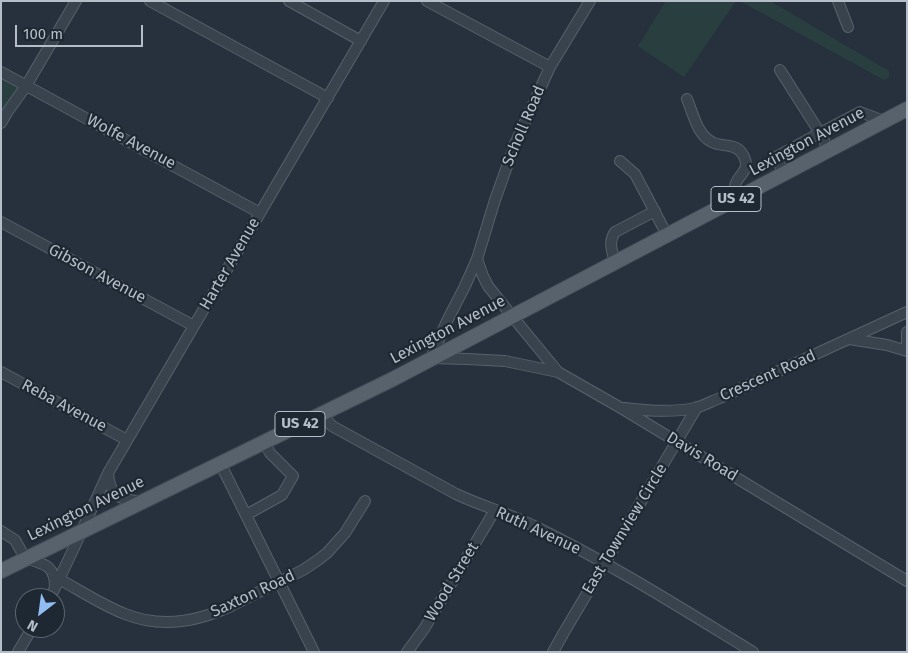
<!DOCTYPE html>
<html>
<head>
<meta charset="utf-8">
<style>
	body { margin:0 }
	#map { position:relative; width:908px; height:653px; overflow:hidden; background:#26313d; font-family:"Fira Sans",sans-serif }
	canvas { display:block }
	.frame { position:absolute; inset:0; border:2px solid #b5bec8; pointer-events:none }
	.north { position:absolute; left:15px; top:588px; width:50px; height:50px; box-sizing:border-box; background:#1e2832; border:1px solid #5a646e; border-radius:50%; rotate:210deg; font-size:14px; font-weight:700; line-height:20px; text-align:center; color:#b5bec8 }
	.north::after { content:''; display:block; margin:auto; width:18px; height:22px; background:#91bdf2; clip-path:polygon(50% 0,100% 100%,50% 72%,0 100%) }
	.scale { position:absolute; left:15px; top:25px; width:128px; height:22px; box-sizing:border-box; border:2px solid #b5bec8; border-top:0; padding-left:6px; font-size:15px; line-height:18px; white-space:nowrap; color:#b5bec8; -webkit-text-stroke:4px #1e2832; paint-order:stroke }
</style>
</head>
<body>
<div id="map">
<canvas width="908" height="653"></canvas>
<div class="frame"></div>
<div class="north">N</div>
<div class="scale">100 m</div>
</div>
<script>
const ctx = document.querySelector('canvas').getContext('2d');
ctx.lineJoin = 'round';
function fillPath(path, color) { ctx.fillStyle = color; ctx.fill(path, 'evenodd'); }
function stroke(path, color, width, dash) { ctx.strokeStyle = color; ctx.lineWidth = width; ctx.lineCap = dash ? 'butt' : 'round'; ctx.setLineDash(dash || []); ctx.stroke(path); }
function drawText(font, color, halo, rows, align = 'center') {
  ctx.font = font + ' "Fira Sans",sans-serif'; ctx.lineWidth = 4.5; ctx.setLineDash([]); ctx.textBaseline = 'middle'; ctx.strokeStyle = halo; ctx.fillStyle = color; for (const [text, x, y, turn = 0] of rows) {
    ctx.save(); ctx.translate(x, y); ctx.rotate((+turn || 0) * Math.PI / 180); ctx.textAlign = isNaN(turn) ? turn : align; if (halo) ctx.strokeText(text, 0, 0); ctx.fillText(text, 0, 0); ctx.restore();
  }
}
fillPath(new Path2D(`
	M 666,1 L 736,1 L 684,77 L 638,46 Z
	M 740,1 L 770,1 L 889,71 L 889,77 L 884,80 Z
	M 1,72 L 26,86 L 1,123 Z`), '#293f3f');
const minor = new Path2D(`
	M 150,1 L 328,98
	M 289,1 L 361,41
	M 427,1 L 550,67
	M 590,1 L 550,67 L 515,144 L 495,200 L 477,259 L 483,276 L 488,286 L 512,316 L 558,372 L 621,408 L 907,581
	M 838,1 L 848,27
	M 780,70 L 820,133 L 776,157 L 784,174
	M 1,72 L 260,213
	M 687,99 C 693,113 697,135 712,142 C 720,147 734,143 741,152 C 755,171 735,175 735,187 C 735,190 737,194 738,198
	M 1,123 L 8,111 L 26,86 L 76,1
	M 829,150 L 820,133 L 860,112 L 884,121
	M 620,161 L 635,174 L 667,235
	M 1,222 L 194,326
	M 477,259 L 465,286 L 447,321 L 431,358 L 467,359 L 505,361 L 558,372
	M 615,262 C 612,251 608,242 615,232 L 655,211
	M 907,332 L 907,351
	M 849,339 L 887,345 L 907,351
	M 1,372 L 127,440
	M 625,408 C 648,411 672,413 695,408 C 703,406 712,401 720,398 L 907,312
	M 322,414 L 332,426 L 456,494 C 481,506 509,513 534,526 C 610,563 681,608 753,652
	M 220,463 L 314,652
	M 108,473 C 110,497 119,499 141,502
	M 246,515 L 282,495 L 293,476 L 270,453 L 264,442
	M 1,531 L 15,540 L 25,558 C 44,564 55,565 55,587
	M 59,579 C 81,591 102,605 125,614 C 160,628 197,622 231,606 L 303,570 L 318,560 L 327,553 L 345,533 L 365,501
	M 50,598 L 73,550 L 108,473 L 384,1
	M 18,652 L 32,628
	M 407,652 L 424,629 L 495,510
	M 553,652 L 563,634 L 697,407`);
const major = new Path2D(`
	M 1,571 L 393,379 L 907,109`);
stroke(minor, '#57616b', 12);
stroke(major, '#424c56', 16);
stroke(minor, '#39434d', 10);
stroke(major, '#58626d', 14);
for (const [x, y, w] of [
	[736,199,50],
	[300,424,50]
]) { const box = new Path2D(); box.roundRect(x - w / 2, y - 12.5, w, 25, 4); ctx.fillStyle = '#1e2832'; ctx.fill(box); stroke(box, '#b5bec8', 1); }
drawText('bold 15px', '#b5bec8', null, [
	["US 42",736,199],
	["US 42",300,424]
]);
drawText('16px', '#b5bec8', '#1e2832', [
	["Scholl Road",524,126,-67],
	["Wolfe Avenue",131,142,28],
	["Lexington Avenue",807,142,-28],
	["Harter Avenue",230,264,-60],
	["Gibson Avenue",97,274,28],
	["Lexington Avenue",448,330,-28],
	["Crescent Road",768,376,-24],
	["Reba Avenue",64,406,28],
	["Davis Road",702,457,31],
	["Lexington Avenue",86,509,-26],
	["East Townview Circle",625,529,-59],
	["Ruth Avenue",538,531,25],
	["Wood Street",452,582,-59],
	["Saxton Road",253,594,-25]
]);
</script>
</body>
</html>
